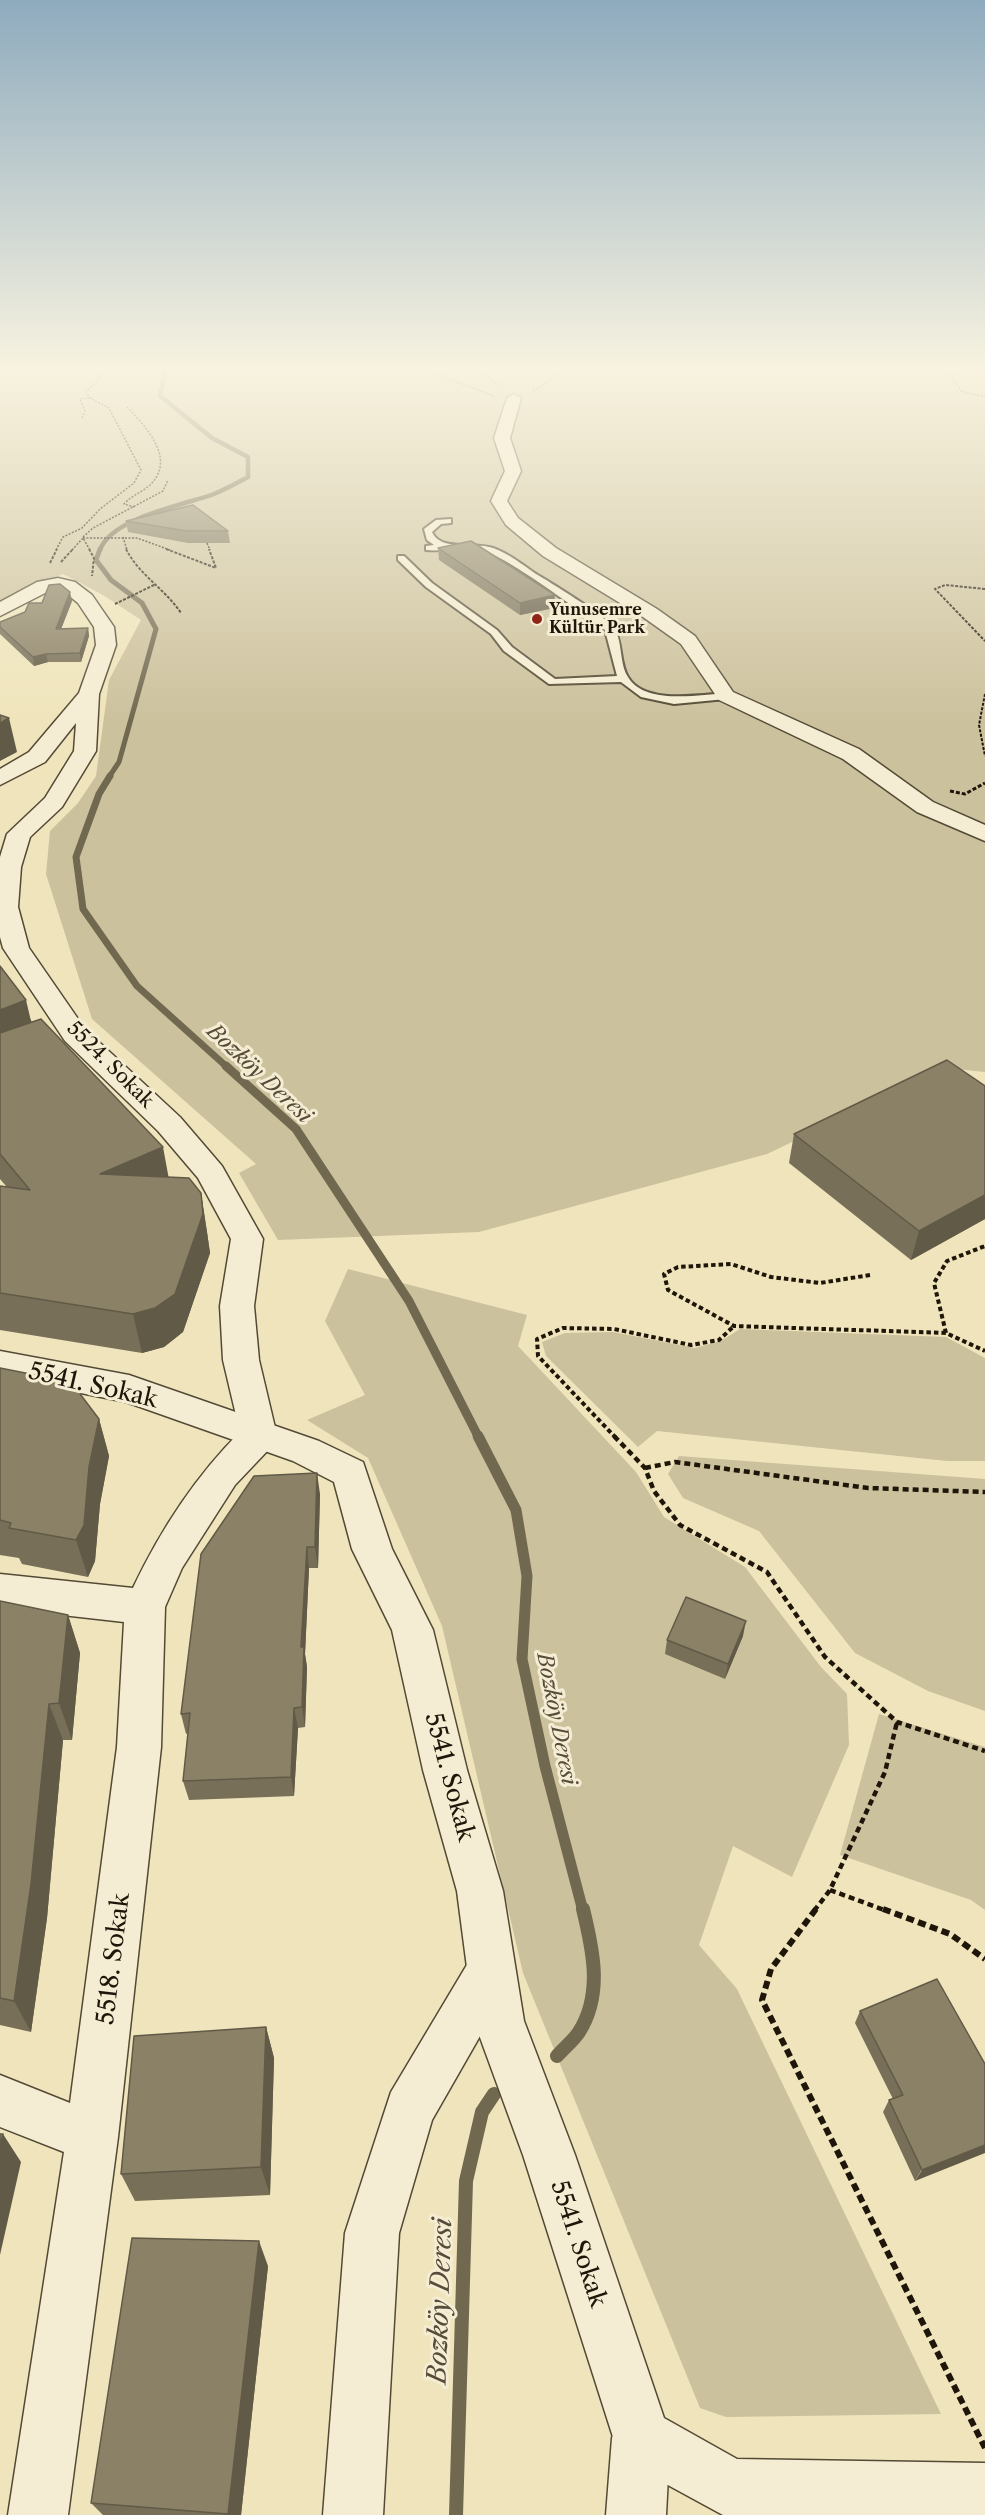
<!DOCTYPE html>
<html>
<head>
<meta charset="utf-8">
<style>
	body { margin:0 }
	canvas { display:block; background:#efe4bb }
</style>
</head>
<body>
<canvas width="985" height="2515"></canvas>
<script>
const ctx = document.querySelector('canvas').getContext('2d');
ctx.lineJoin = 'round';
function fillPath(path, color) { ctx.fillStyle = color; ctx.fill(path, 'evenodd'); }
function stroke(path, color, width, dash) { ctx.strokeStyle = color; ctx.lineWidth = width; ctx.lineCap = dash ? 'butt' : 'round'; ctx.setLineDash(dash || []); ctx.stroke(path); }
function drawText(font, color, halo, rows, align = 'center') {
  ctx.font = font + ' "Libre Caslon Text",serif'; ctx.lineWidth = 6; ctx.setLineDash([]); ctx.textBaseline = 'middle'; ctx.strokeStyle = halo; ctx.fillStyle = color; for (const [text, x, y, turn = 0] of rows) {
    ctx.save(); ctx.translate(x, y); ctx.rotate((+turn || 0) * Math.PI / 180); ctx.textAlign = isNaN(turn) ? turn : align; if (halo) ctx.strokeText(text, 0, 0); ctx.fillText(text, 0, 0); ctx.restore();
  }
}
fillPath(new Path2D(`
	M 0,372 L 985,372 L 985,1072 L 946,1068 L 767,1154 L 479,1232 L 278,1240 L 239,1173 L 256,1164 L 92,1019 L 46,874 L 50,831 L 78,803 L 96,776 L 109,680 L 141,620 L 103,595 L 63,574 L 0,602 Z
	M 348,1269 L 527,1315 L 518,1346 L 636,1472 L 664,1517 L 745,1567 L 821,1667 L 847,1694 L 849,1745 L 792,1877 L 733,1846 L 699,1945 L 737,1989 L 941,2414 L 726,2417 L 700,2408 L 523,1973 L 442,1626 L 368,1458 L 307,1420 L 365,1395 L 325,1321 Z
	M 740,1329 L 946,1337 L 985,1358 L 985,1461 L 947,1461 L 657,1431 L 638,1447 L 546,1356 L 542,1342 L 565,1333 L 613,1332 L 695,1348 L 721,1341 Z
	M 679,1456 L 985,1479 L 985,1711 L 928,1691 L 855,1653 L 759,1531 L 683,1498 L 668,1474 Z
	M 879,1714 L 985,1747 L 985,1910 L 971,1900 L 840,1855 Z`), '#ccc19d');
stroke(new Path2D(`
	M 100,550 C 111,518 184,505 214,494 C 226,489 237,483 248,477 L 248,457 L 212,438 L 160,396 L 165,372`), '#716850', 4.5);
stroke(new Path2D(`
	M 100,549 L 96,560 L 111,580 L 142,603 L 156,629 L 119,762 L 109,777`), '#716850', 5);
stroke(new Path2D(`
	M 110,776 L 99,794 L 76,857 L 83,909 L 137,986 L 227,1067`), '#716850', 7);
stroke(new Path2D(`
	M 226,1066 L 296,1129 L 409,1301 L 479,1438`), '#716850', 9);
stroke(new Path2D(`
	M 478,1436 L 516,1510 L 527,1576 L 522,1659 L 545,1766 L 583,1911`), '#716850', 11);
stroke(new Path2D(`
	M 557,2056 C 564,2048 574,2040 579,2032 C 603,1994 593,1950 583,1909
	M 456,2515 L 466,2181 L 482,2112 L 494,2094`), '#716850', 14);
const service = new Path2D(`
	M 451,519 L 451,523 L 441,524 L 432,532 C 441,552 473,541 493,548 C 508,553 523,565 536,574 C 550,582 608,618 614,628 C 623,642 619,663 628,677 C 644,705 699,695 726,693 L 731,696 L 726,699 L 674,704 L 641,697 L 621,682 L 549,684 L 504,651 L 491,634 L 426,587 L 398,560 L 398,556 L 404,556 L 432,583 L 497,630 L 512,647 L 555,679 L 617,676 L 605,630 C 580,612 504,553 477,549 C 460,546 442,552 426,550 L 426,546 L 434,545 L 427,540 L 424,529 L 436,520 Z`);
const minor = new Path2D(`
	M 514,394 L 521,398 L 510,438 L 521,471 L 507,501 L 518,518 L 556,548 L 657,609 L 695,636 L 733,692 L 859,749 L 933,802 L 985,825 L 985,841 L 917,812 L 843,759 L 719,700 L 681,644 L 643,617 L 543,556 L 506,525 L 491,501 L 505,471 L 494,438 L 507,398 Z
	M 58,578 L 75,582 L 92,595 L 114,627 L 116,645 L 99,694 L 96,751 L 62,807 L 30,837 L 21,867 L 18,907 L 29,948 L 85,1029 L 180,1117 L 222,1166 L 263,1239 L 254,1306 L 259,1360 L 277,1436 L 272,1446 L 235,1485 L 182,1568 L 165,1607 L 161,1747 L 118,2137 L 68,2515 L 8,2515 L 64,2152 L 0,2127 L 0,2075 L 70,2103 L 117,1747 L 124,1622 L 0,1608 L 0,1574 L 133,1588 C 160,1531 195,1477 240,1432 L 223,1360 L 220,1306 L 231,1239 L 198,1178 L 158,1131 L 65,1041 L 3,948 L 0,937 L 0,857 L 7,834 L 45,798 L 74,751 L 76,723 L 45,762 L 0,785 L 0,769 L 29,752 L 79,693 L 96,645 L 94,627 L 78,603 L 62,590 L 49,591 L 0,616 L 0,602 L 37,582 Z
	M 491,1946 L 508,1953 L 515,1970 L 508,1987 L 432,2120 L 399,2233 L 383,2515 L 323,2515 L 345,2233 L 391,2092 L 474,1953 Z
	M 641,2409 L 662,2417 L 670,2438 L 666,2515 L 606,2515 L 612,2438 L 620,2417 Z`);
const tertiary = new Path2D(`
	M 0,1351 L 129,1375 L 319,1441 L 363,1462 L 392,1549 L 433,1630 L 467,1770 L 503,1891 L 524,2021 L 575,2155 L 664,2418 L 737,2459 L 985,2463 L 985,2515 L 723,2515 L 620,2459 L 523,2155 L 474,2021 L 457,1891 L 423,1770 L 392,1630 L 352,1549 L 334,1482 L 293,1461 L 126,1402 L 0,1377 Z`);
stroke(service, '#534a36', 4);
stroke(minor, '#534a36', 3);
stroke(tertiary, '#534a36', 3);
stroke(new Path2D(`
	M 430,372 L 494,396
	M 481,372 L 500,386
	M 950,372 L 961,391 L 985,397
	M 533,391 L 551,380 L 558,372
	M 127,407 C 146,427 176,458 151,484 C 143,492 132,495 124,504 L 134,507
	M 82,418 L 85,411 L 80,399 L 90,398
	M 83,537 L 93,528 L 163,491 L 168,480
	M 123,537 L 127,550
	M 83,538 L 137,538 L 170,550
	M 207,543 L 210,550
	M 56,550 L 63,537 L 82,528 L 100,509 L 134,483 L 141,470 L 109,408 L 90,398 L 86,392 L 106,372
	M 72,550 L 83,538 L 90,550`), '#1f160a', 1.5, [2, 1.5]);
stroke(new Path2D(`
	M 89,549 L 94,558 L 92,576
	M 126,549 C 139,575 165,589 181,613
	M 166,549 L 216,568 L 209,549
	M 61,562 L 73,549
	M 50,563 L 57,549
	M 985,589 L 945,585 L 935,589 L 985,641
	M 115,604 L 154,585
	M 985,694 L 979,725 L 985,756`), '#1f160a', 2, [3, 1.5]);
stroke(new Path2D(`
	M 950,791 L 965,794 L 985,783`), '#1f160a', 3, [4, 2]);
stroke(new Path2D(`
	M 870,1275 L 820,1283 L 771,1277 L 731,1264 L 678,1267 L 664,1274 L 668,1290 L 734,1326 L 946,1333 L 985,1351
	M 946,1333 L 934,1283 L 947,1261 L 985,1246
	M 616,1438 L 538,1356 L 537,1339 L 563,1328 L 614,1329 L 691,1345 L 719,1340 L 734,1326`), '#1f160a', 4, [4.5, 3]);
stroke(new Path2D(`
	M 614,1436 L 645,1468 L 654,1491 L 680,1525 L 767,1572 L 825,1657 L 897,1722 L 985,1751
	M 645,1468 L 675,1462 L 868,1488 L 985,1492
	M 830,1890 L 887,1911
	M 814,1911 L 830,1890 L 885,1772 L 897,1722`), '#1f160a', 4.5, [6, 4]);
stroke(new Path2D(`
	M 816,1909 L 771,1969 L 762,2000 L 985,2448
	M 883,1909 L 950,1934 L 985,1959`), '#1f160a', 6, [8, 4.5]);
fillPath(service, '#f5edd3');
fillPath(minor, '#f5edd3');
fillPath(tertiary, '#f5edd3');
fillPath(new Path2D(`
	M 126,521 L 228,531 L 230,543 L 188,543 L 128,532 Z
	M 438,548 L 554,608 L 520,615 L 439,560 Z
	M 72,601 L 61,629 L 88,628 L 89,636 L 81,662 L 48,662 L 34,666 L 0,634 L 0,622 L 25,612 L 42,603 Z
	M 0,966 L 32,1022 L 168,1177 L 201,1193 L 207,1232 L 210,1253 L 183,1332 L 164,1347 L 142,1353 L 0,1330 L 0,1186 L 6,1186 L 0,1179 Z
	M 985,1086 L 985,1219 L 911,1260 L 789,1163 L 794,1134 Z
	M 0,1368 L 99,1419 L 109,1456 L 100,1504 L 95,1561 L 88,1577 L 22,1564 L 19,1558 L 0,1555 Z
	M 320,1494 L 318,1568 L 309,1568 L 305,1654 L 307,1667 L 305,1727 L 298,1728 L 294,1796 L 189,1800 L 183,1781 L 188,1733 L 186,1734 L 181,1714 Z
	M 0,1601 L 68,1615 L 80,1653 L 72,1740 L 63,1740 L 47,1918 L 31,2032 L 0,2025 Z
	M 743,1636 L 725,1679 L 665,1654 L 667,1640 Z
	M 860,2011 L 984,2065 L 915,2181 L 883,2112 L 889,2100 L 893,2099 L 855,2023 Z
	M 266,2027 L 274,2058 L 270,2195 L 135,2201 L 121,2174 Z
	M 268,2266 L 241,2515 L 103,2515 L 91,2503 Z`), '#786f58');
fillPath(new Path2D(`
	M 70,592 L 72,601 L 58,637 L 56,629 Z
	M 555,595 L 554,608 L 520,615 L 520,603 Z
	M 88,628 L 89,636 L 81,662 L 80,653 Z
	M 46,654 L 48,662 L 34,666 L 33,657 Z
	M 9,718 L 17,752 L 0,761 L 0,723 Z
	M 26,1000 L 35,1038 L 0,1052 L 0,1010 Z
	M 163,1147 L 170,1185 L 100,1174 Z
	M 201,1193 L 207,1232 L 210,1253 L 183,1332 L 164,1347 L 142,1353 L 133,1314 Z
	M 985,1195 L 985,1219 L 911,1260 L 919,1231 Z
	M 99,1419 L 109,1456 L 100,1504 L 95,1561 L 88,1577 L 76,1540 Z
	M 317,1473 L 320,1494 L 318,1568 L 315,1547 Z
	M 307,1547 L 309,1568 L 305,1654 L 307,1667 L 305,1727 L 302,1707 L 301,1647 Z
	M 68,1615 L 80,1653 L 72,1740 L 59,1703 Z
	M 746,1621 L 743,1636 L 725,1679 L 728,1664 Z
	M 49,1704 L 63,1740 L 47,1918 L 31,2032 L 14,2001 Z
	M 294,1708 L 298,1728 L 294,1796 L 291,1777 Z
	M 266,2027 L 274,2058 L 270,2195 L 261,2167 Z
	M 3,2134 L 21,2162 L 0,2255 L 0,2147 Z
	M 985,2145 L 985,2153 L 915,2181 L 922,2170 Z
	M 259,2241 L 268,2266 L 241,2515 L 228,2515 Z`), '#615a47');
const building = new Path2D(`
	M 193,505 L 228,531 L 186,531 L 126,521 Z
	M 471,541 L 555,595 L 520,603 L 438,548 Z
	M 60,584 L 70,592 L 56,629 L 88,628 L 80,653 L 46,654 L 33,657 L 0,627 L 0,622 L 25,612 L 29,603 L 42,603 L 49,585 Z
	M 0,715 L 9,718 L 0,723 Z
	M 0,966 L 26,1000 L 0,1010 Z
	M 41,1019 L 163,1147 L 100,1174 L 189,1178 L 201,1193 L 203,1214 L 175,1294 L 155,1308 L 133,1314 L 0,1293 L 0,1186 L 30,1190 L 0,1154 L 0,1033 Z
	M 947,1060 L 985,1086 L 985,1195 L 919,1231 L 794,1134 Z
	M 0,1368 L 71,1382 L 99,1419 L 89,1467 L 84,1525 L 76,1540 L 9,1528 L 11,1523 L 0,1520 Z
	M 317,1473 L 315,1547 L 307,1547 L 301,1647 L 304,1647 L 302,1707 L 294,1708 L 291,1777 L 183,1781 L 190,1713 L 181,1714 L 201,1554 L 254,1476 Z
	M 686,1597 L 746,1621 L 728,1664 L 667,1640 Z
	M 0,1601 L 68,1615 L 59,1703 L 49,1704 L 31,1884 L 14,2001 L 0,1998 Z
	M 937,1979 L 985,2064 L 985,2145 L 922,2170 L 889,2100 L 903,2095 L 860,2011 Z
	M 266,2027 L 261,2167 L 121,2174 L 134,2036 Z
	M 0,2134 L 3,2134 L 0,2147 Z
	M 132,2238 L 259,2241 L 228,2514 L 91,2503 Z`);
fillPath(building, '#8b8166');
stroke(building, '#615a47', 1.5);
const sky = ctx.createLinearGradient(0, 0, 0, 724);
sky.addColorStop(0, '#8eabbe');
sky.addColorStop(0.51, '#f8f3e0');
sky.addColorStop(1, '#f8f3e000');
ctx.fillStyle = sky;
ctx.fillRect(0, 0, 985, 724);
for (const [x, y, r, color] of [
	[537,619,6,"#8f2418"]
]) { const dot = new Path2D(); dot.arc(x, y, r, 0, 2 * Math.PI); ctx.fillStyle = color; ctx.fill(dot); stroke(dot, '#f5edd3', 2); }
drawText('bold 16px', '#1f160a', '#f5edd3', [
	["Yunusemre",549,610],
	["Kültür Park",549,628]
], 'left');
drawText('20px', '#1f160a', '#f5edd3', [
	["5524. Sokak",110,1065,45]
]);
drawText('italic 21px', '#564c39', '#f5edd3', [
	["Bozköy Deresi",259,1074,43],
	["Bozköy Deresi",556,1719,79]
]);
drawText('24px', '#1f160a', '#f5edd3', [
	["5541. Sokak",93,1386,13],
	["5541. Sokak",449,1777,75],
	["5518. Sokak",114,1959,-83],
	["5541. Sokak",578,2244,72]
]);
drawText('italic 26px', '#564c39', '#f5edd3', [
	["Bozköy Deresi",441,2301,-88]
]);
</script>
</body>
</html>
